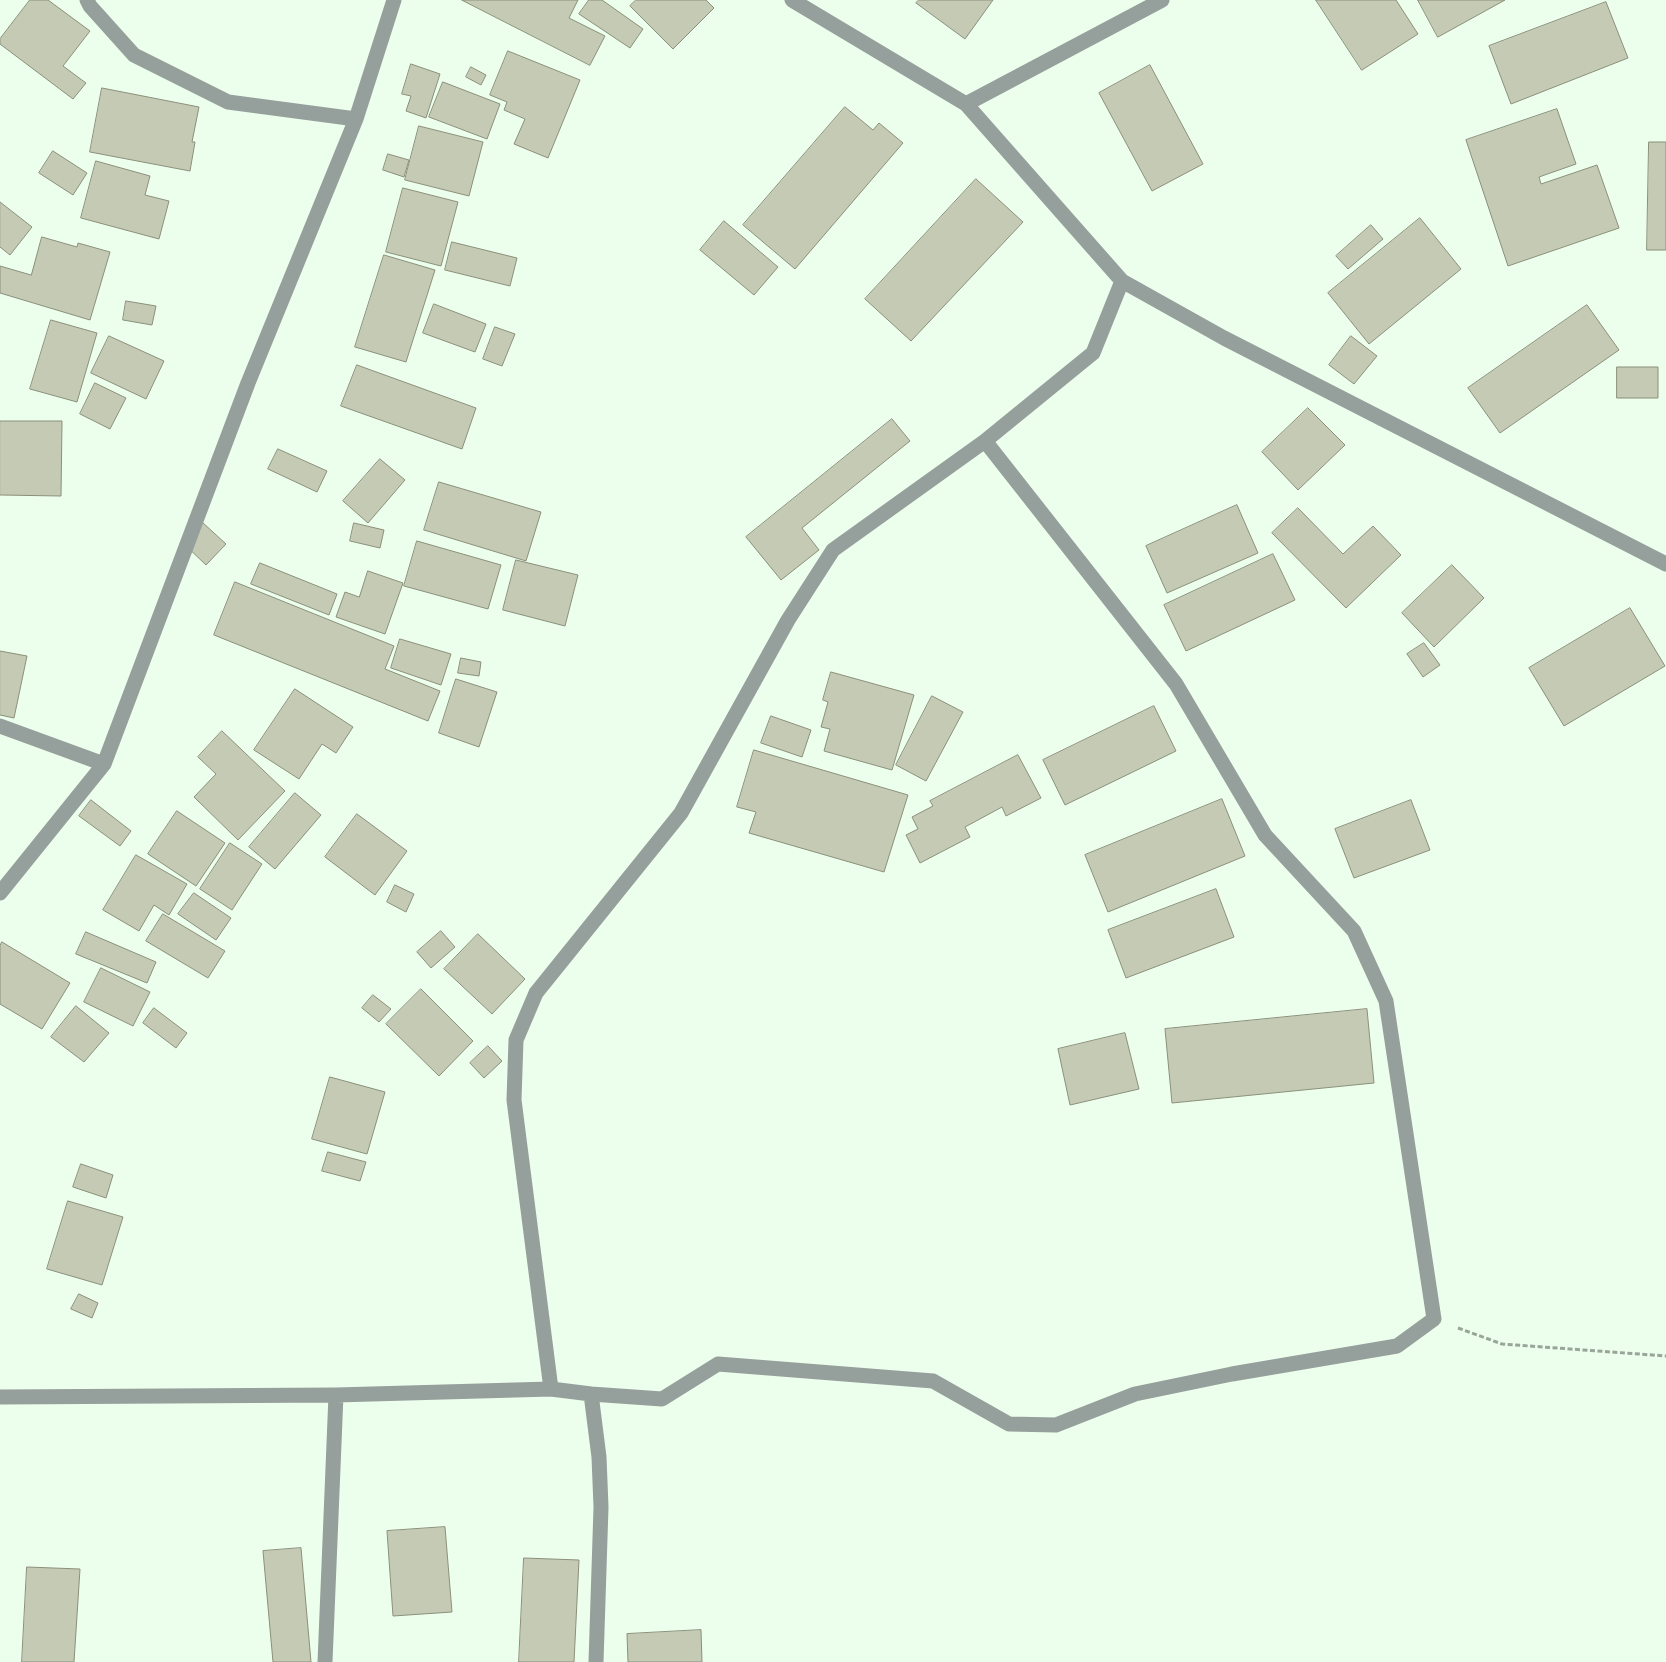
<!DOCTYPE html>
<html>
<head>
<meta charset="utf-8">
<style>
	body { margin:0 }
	canvas { display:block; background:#ecfeec }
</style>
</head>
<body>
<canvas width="1666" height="1662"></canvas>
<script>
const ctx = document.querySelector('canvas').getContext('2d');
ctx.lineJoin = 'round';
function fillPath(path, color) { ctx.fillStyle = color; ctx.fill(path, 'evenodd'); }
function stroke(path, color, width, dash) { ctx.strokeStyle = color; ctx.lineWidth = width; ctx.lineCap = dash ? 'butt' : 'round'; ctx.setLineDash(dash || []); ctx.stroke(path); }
const building = new Path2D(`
	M 30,0 L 48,0 L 90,31 L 63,66 L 86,83 L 73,99 L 0,44 L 0,39 Z
	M 462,0 L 578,0 L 569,18 L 605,36 L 590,65 Z
	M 589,0 L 602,0 L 643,29 L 630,48 L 579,14 Z
	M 636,0 L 706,0 L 714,8 L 673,49 L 630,6 Z
	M 919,0 L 993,0 L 965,39 L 916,3 Z
	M 1316,0 L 1396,0 L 1418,34 L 1362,70 Z
	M 1418,0 L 1505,0 L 1438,37 Z
	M 1606,2 L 1628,58 L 1511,104 L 1489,46 Z
	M 508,51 L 580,80 L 548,158 L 514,144 L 525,119 L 504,110 L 507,102 L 490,95 Z
	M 411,64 L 440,74 L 426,118 L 406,111 L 411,96 L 402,94 Z
	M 1150,65 L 1203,164 L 1152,191 L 1099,93 Z
	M 471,67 L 486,75 L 481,85 L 466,77 Z
	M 443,82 L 500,104 L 487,139 L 429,117 Z
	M 102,88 L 199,107 L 192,142 L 195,142 L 190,171 L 90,152 Z
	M 845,107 L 873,130 L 879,123 L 903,143 L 795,269 L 743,225 Z
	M 1557,109 L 1576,164 L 1539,177 L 1541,184 L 1597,165 L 1619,228 L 1508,266 L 1466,140 Z
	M 419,126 L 483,142 L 469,196 L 405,180 Z
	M 1649,142 L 1666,142 L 1666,250 L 1647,250 Z
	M 53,151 L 87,173 L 73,195 L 39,173 Z
	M 388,154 L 409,160 L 404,177 L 383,170 Z
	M 96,161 L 150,176 L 145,195 L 169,201 L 159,239 L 81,218 Z
	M 976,179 L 1023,222 L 911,341 L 865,299 Z
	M 403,188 L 458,202 L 441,266 L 386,252 Z
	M 0,202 L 32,227 L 10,255 L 0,247 Z
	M 1420,218 L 1461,269 L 1369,344 L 1328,293 Z
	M 724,221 L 778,267 L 754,295 L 700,250 Z
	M 1371,225 L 1383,239 L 1348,269 L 1336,256 Z
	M 42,237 L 77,247 L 78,243 L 110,252 L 90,320 L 0,293 L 0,266 L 31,275 Z
	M 452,242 L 517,258 L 510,286 L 445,270 Z
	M 384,255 L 435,270 L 406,362 L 355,347 Z
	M 126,301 L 156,306 L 152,325 L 123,320 Z
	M 434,304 L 486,324 L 475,352 L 423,333 Z
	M 1587,305 L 1619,350 L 1500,433 L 1468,388 Z
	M 51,320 L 97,333 L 77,402 L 30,389 Z
	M 495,327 L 515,334 L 502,366 L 483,359 Z
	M 109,336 L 164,361 L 146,399 L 91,373 Z
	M 1351,336 L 1377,356 L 1354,384 L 1329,365 Z
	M 357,365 L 476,408 L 462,449 L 341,406 Z
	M 1617,367 L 1658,367 L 1658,398 L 1617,398 Z
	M 95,383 L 126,398 L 110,429 L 80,414 Z
	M 1308,408 L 1345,445 L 1298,490 L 1262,452 Z
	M 892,419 L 910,441 L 802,528 L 819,550 L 781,580 L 746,537 Z
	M 0,421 L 62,421 L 61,496 L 0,495 Z
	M 278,449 L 327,471 L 317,492 L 268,469 Z
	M 380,459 L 405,480 L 368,523 L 343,501 Z
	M 439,482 L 541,512 L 526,561 L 424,530 Z
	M 1237,505 L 1258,553 L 1167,593 L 1146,546 Z
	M 1298,508 L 1343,554 L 1373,526 L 1401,555 L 1346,608 L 1272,533 Z
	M 202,522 L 226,544 L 206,565 L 182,542 Z
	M 354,523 L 384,530 L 380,548 L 350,541 Z
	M 417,541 L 501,565 L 488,609 L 404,586 Z
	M 1273,554 L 1295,600 L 1186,651 L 1164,605 Z
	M 516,560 L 578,575 L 565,626 L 503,610 Z
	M 260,563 L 337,594 L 329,615 L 251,584 Z
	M 1452,565 L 1484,598 L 1434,647 L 1402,613 Z
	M 368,571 L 403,583 L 385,634 L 336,617 L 345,592 L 359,597 Z
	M 235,582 L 394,646 L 385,669 L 440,691 L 428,721 L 214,635 Z
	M 1630,608 L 1665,666 L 1564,726 L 1529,668 Z
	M 400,639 L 451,654 L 441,685 L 391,668 Z
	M 1424,643 L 1440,665 L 1423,677 L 1407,654 Z
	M 0,651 L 27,656 L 14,718 L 0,715 Z
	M 461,658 L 481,662 L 479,676 L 458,673 Z
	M 831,672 L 914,695 L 892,770 L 824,751 L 830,729 L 821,727 L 828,702 L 823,700 Z
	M 456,679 L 497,692 L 479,747 L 439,733 Z
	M 295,689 L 353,727 L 336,753 L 322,744 L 299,779 L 254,750 Z
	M 932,696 L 963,712 L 926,781 L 896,765 Z
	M 1154,706 L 1176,751 L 1065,805 L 1043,760 Z
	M 771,716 L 811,730 L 802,757 L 761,743 Z
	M 222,731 L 285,791 L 238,840 L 194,797 L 216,774 L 198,757 Z
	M 754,750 L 908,795 L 884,872 L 749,833 L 756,812 L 737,807 Z
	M 1018,755 L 1041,798 L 1006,816 L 1002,807 L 965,827 L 970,837 L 920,863 L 906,835 L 918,829 L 912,817 L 933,806 L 930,801 Z
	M 295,793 L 321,815 L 275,869 L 249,847 Z
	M 1222,799 L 1245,856 L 1108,912 L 1085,855 Z
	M 91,800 L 131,831 L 120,846 L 79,816 Z
	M 1411,800 L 1430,850 L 1354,878 L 1335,829 Z
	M 177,811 L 225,843 L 196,886 L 148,854 Z
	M 357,814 L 407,851 L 375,895 L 325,857 Z
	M 230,843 L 262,864 L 232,910 L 200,889 Z
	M 136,855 L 187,884 L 169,915 L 154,905 L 139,931 L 103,910 Z
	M 395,885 L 414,894 L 406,912 L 387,902 Z
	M 1216,889 L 1234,937 L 1126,978 L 1108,930 Z
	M 194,893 L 231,918 L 216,940 L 178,914 Z
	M 163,914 L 225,951 L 208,978 L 146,941 Z
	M 441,931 L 455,947 L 431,968 L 417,952 Z
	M 86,932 L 156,962 L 147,983 L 76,954 Z
	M 478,934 L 525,979 L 492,1014 L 444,969 Z
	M 2,942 L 70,983 L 42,1029 L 0,1004 L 0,946 Z
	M 101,968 L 150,992 L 133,1026 L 84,1002 Z
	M 421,989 L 473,1041 L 439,1076 L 386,1024 Z
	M 373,995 L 391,1009 L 379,1022 L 362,1008 Z
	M 76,1006 L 109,1033 L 84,1062 L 51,1037 Z
	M 154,1008 L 187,1033 L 176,1048 L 143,1023 Z
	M 1367,1009 L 1374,1083 L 1172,1103 L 1165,1029 Z
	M 1125,1033 L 1139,1089 L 1070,1105 L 1058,1049 Z
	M 488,1046 L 502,1061 L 484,1078 L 470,1063 Z
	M 330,1077 L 385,1092 L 367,1154 L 312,1139 Z
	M 328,1152 L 366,1162 L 360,1181 L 322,1171 Z
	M 81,1164 L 113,1175 L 106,1198 L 73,1187 Z
	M 68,1201 L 123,1217 L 102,1285 L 47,1269 Z
	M 79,1294 L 98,1303 L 92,1318 L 71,1309 Z
	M 445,1527 L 452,1612 L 393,1616 L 387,1531 Z
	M 301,1548 L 311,1662 L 273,1662 L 263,1551 Z
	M 524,1558 L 579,1560 L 574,1662 L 519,1662 Z
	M 27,1567 L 80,1569 L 74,1662 L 22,1662 Z
	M 701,1630 L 702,1662 L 628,1662 L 627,1634 Z`);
fillPath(building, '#c4cab4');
stroke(building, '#8b907b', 1);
stroke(new Path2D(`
	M 1458,1328 L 1502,1344 L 1666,1356`), '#98a598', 3, [5, 2.5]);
stroke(new Path2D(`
	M 87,0 L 90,6 L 134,55 L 228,102 L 356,119
	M 792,0 L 966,104 L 1162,0
	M 966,104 L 1122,281 L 1224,338 L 1666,564
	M 0,726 L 104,764
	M 0,893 L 104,764 L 248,383 L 356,119 L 394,0
	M 551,1389 L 514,1100 L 516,1040 L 536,993 L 681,813 L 788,620 L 833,550 L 985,441 L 1093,353 L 1122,281
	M 591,1394 L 662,1399 L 718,1364 L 933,1381 L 1009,1424 L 1056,1425 L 1135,1394 L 1232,1374 L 1397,1346 L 1434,1319 L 1386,1001 L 1354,931 L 1265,835 L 1176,684 L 985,441
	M 0,1397 L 336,1395 L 551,1389 L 591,1394 L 599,1457 L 601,1507 L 596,1662
	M 325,1662 L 336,1395`), '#959f9c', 15);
</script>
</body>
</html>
